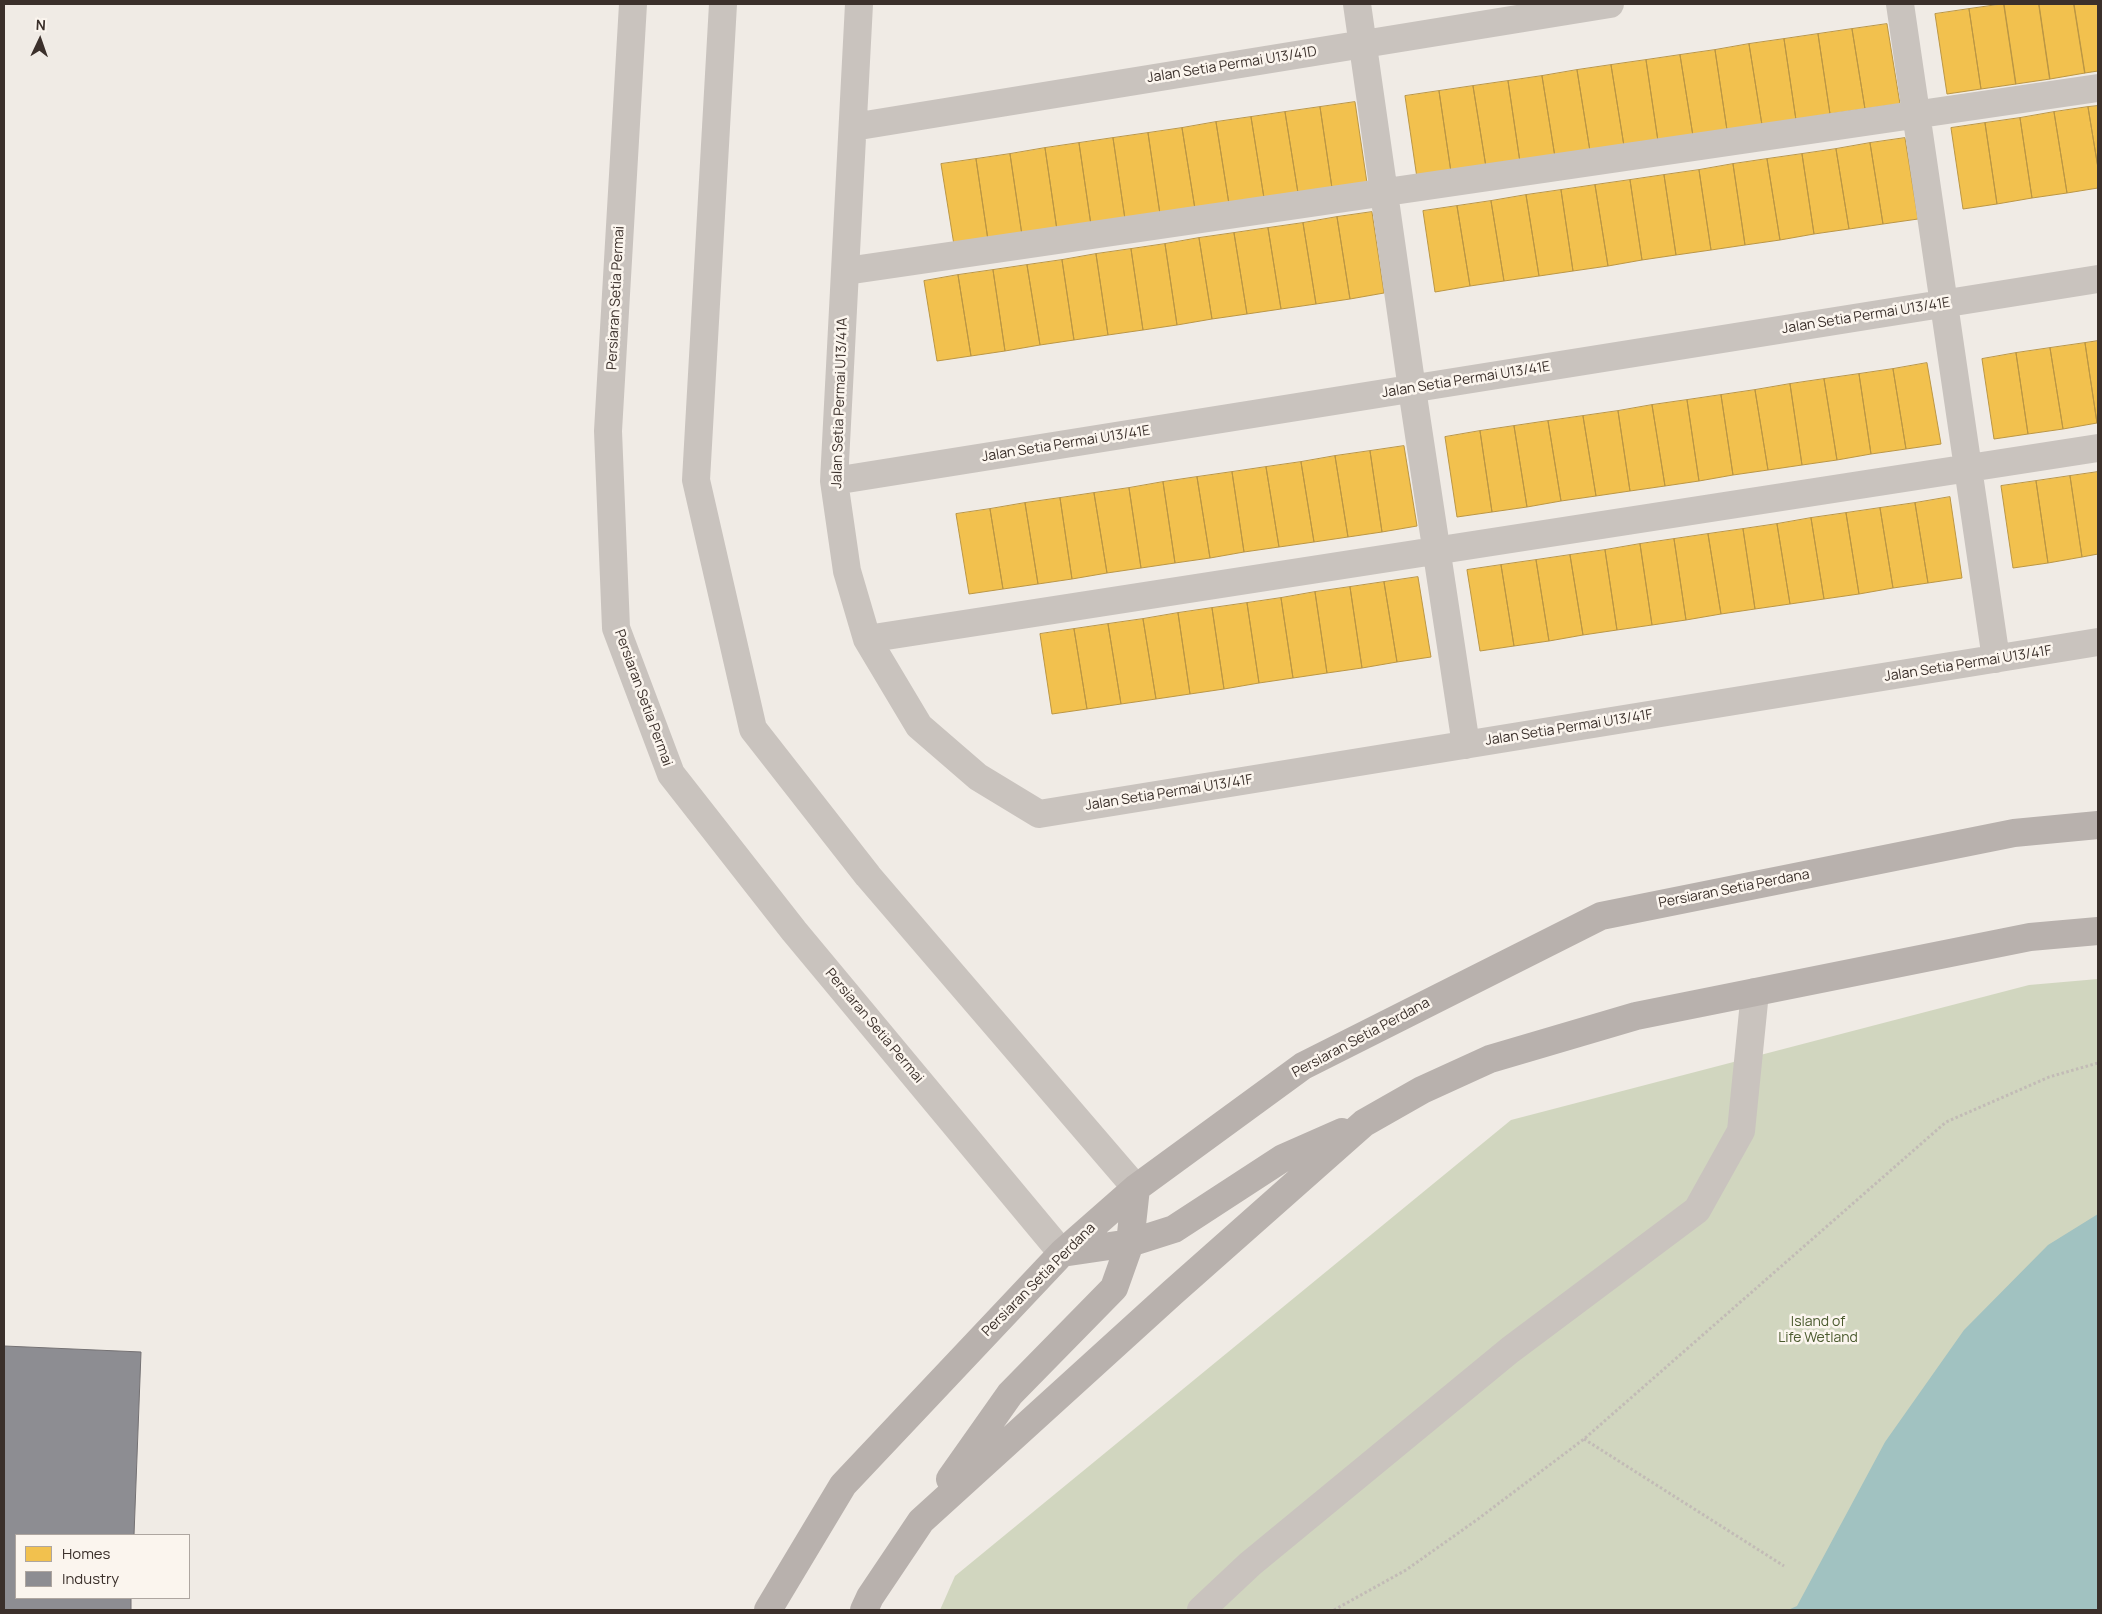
<!DOCTYPE html>
<html>
<head>
<meta charset="utf-8">
<style>
	body { margin:0 }
	#map { position:relative; width:2102px; height:1614px; overflow:hidden; background:#f0ebe5; font-family:Manrope,sans-serif }
	canvas { display:block }
	.frame { position:absolute; inset:0; border:5px solid #3b302b; pointer-events:none }
	.legend { position:absolute; left:15px; top:1534px; width:175px; height:65px; box-sizing:border-box; background:#fbf5ee; border:1px solid #aea6a0; margin:0; padding:6px 9px; list-style:none; font-size:15px; color:#3b302b }
	.legend li { display:flex; align-items:center; gap:10px; height:25px }
	.legend b { width:25px; border:1px solid #aea6a0 }
	.north { position:absolute; left:15px; top:15px; width:50px; height:50px; -webkit-text-stroke:4px #fbf5ee; paint-order:stroke; rotate:3deg; font-size:14px; font-weight:700; line-height:20px; text-align:center; color:#3b302b }
	.north::after { content:''; display:block; margin:auto; width:18px; height:22px; background:#3b302b; clip-path:polygon(50% 0,100% 100%,50% 72%,0 100%) }
</style>
</head>
<body>
<div id="map">
<canvas width="2102" height="1614"></canvas>
<div class="frame"></div>
<ul class="legend">
<li><b style="height:14px;background:#f2c14e"></b>Homes</li>
<li><b style="height:14px;background:#8d8d92"></b>Industry</li>
</ul>
<div class="north">N</div>
</div>
<script>
const ctx = document.querySelector('canvas').getContext('2d');
ctx.lineJoin = 'round';
function fillPath(path, color) { ctx.fillStyle = color; ctx.fill(path, 'evenodd'); }
function stroke(path, color, width, dash) { ctx.strokeStyle = color; ctx.lineWidth = width; ctx.lineCap = dash ? 'butt' : 'round'; ctx.setLineDash(dash || []); ctx.stroke(path); }
function drawText(font, color, halo, rows, align = 'center') {
  ctx.font = font + ' Manrope,sans-serif'; ctx.lineWidth = 5; ctx.setLineDash([]); ctx.textBaseline = 'middle'; ctx.strokeStyle = halo; ctx.fillStyle = color; for (const [text, x, y, turn = 0] of rows) {
    ctx.save(); ctx.translate(x, y); ctx.rotate((+turn || 0) * Math.PI / 180); ctx.textAlign = isNaN(turn) ? turn : align; if (halo) ctx.strokeText(text, 0, 0); ctx.fillText(text, 0, 0); ctx.restore();
  }
}
fillPath(new Path2D(`
	M 2098,979 L 2098,1610 L 940,1610 L 955,1576 L 1511,1120 L 2029,985 Z`), '#d1d6bf');
fillPath(new Path2D(`
	M 2098,1214 L 2098,1610 L 1788,1610 L 1797,1606 L 1885,1442 L 1964,1330 L 2048,1245 Z`), '#a1c2c1');
const homes = new Path2D(`
	M 2004,4 L 2039,4 L 2050,79 L 2016,84 Z
	M 2004,4 L 2016,84 L 1981,89 L 1969,9 Z
	M 2039,4 L 2074,4 L 2085,73 L 2050,79 Z
	M 2074,4 L 2098,4 L 2098,71 L 2085,73 Z
	M 1969,9 L 1981,89 L 1947,94 L 1935,14 Z
	M 1887,24 L 1900,104 L 1865,109 L 1852,29 Z
	M 1852,29 L 1865,109 L 1830,114 L 1818,34 Z
	M 1818,34 L 1830,114 L 1796,120 L 1784,39 Z
	M 1784,39 L 1796,120 L 1762,125 L 1749,44 Z
	M 1749,44 L 1762,125 L 1727,130 L 1715,50 Z
	M 1715,50 L 1727,130 L 1693,136 L 1680,55 Z
	M 1680,55 L 1693,136 L 1658,141 L 1646,60 Z
	M 1646,60 L 1658,141 L 1624,146 L 1611,65 Z
	M 1611,65 L 1624,146 L 1590,151 L 1577,70 Z
	M 1577,70 L 1590,151 L 1555,157 L 1542,76 Z
	M 1542,76 L 1555,157 L 1520,162 L 1508,81 Z
	M 1508,81 L 1520,162 L 1486,167 L 1473,86 Z
	M 1473,86 L 1486,167 L 1451,172 L 1439,91 Z
	M 1439,91 L 1451,172 L 1417,178 L 1405,96 Z
	M 1355,102 L 1367,183 L 1332,188 L 1320,107 Z
	M 2098,106 L 2098,168 L 2088,107 Z
	M 1320,107 L 1332,188 L 1298,193 L 1285,112 Z
	M 2088,107 L 2098,168 L 2098,188 L 2067,193 L 2054,112 Z
	M 1285,112 L 1298,193 L 1264,198 L 1251,117 Z
	M 2054,112 L 2067,193 L 2032,198 L 2020,118 Z
	M 1251,117 L 1264,198 L 1229,204 L 1216,122 Z
	M 2020,118 L 2032,198 L 1997,204 L 1985,123 Z
	M 1216,122 L 1229,204 L 1195,209 L 1182,128 Z
	M 1985,123 L 1997,204 L 1963,209 L 1951,128 Z
	M 1182,128 L 1195,209 L 1160,214 L 1148,133 Z
	M 1148,133 L 1160,214 L 1125,219 L 1113,138 Z
	M 1113,138 L 1125,219 L 1091,225 L 1079,143 Z
	M 1905,138 L 1918,219 L 1883,224 L 1870,143 Z
	M 1079,143 L 1091,225 L 1057,230 L 1045,148 Z
	M 1870,143 L 1883,224 L 1849,229 L 1836,149 Z
	M 1045,148 L 1057,230 L 1022,235 L 1010,154 Z
	M 1836,149 L 1849,229 L 1814,234 L 1802,154 Z
	M 1010,154 L 1022,235 L 988,240 L 976,159 Z
	M 1802,154 L 1814,234 L 1780,240 L 1767,159 Z
	M 976,159 L 988,240 L 954,245 L 941,164 Z
	M 1767,159 L 1780,240 L 1745,245 L 1733,164 Z
	M 1733,164 L 1745,245 L 1711,250 L 1699,170 Z
	M 1699,170 L 1711,250 L 1676,255 L 1664,175 Z
	M 1664,175 L 1676,255 L 1642,260 L 1630,180 Z
	M 1630,180 L 1642,260 L 1608,266 L 1595,185 Z
	M 1595,185 L 1608,266 L 1573,271 L 1561,190 Z
	M 1561,190 L 1573,271 L 1539,276 L 1526,195 Z
	M 1526,195 L 1539,276 L 1504,281 L 1491,201 Z
	M 1491,201 L 1504,281 L 1470,286 L 1457,206 Z
	M 1457,206 L 1470,286 L 1435,292 L 1423,211 Z
	M 1372,212 L 1384,293 L 1350,299 L 1337,217 Z
	M 1337,217 L 1350,299 L 1316,304 L 1303,223 Z
	M 1303,223 L 1316,304 L 1281,309 L 1268,228 Z
	M 1268,228 L 1281,309 L 1247,314 L 1234,233 Z
	M 1234,233 L 1247,314 L 1212,319 L 1199,238 Z
	M 1199,238 L 1212,319 L 1177,325 L 1165,244 Z
	M 1165,244 L 1177,325 L 1143,330 L 1131,249 Z
	M 1131,249 L 1143,330 L 1108,335 L 1096,254 Z
	M 1096,254 L 1108,335 L 1074,340 L 1062,260 Z
	M 1062,260 L 1074,340 L 1040,345 L 1027,265 Z
	M 1027,265 L 1040,345 L 1005,351 L 993,270 Z
	M 993,270 L 1005,351 L 971,356 L 958,275 Z
	M 958,275 L 971,356 L 937,361 L 924,281 Z
	M 2098,341 L 2098,423 L 2097,423 L 2085,343 Z
	M 2085,343 L 2097,423 L 2063,429 L 2050,348 Z
	M 2050,348 L 2063,429 L 2028,434 L 2016,353 Z
	M 2016,353 L 2028,434 L 1994,439 L 1982,359 Z
	M 1927,363 L 1941,444 L 1906,449 L 1893,369 Z
	M 1893,369 L 1906,449 L 1871,454 L 1859,374 Z
	M 1859,374 L 1871,454 L 1837,460 L 1824,379 Z
	M 1824,379 L 1837,460 L 1802,465 L 1790,384 Z
	M 1790,384 L 1802,465 L 1768,470 L 1755,390 Z
	M 1755,390 L 1768,470 L 1733,475 L 1721,395 Z
	M 1721,395 L 1733,475 L 1699,481 L 1687,400 Z
	M 1687,400 L 1699,481 L 1665,486 L 1652,405 Z
	M 1652,405 L 1665,486 L 1630,491 L 1618,411 Z
	M 1618,411 L 1630,491 L 1596,496 L 1583,416 Z
	M 1583,416 L 1596,496 L 1561,501 L 1548,421 Z
	M 1548,421 L 1561,501 L 1527,507 L 1514,426 Z
	M 1514,426 L 1527,507 L 1492,512 L 1480,431 Z
	M 1480,431 L 1492,512 L 1457,517 L 1445,437 Z
	M 1404,446 L 1417,526 L 1382,532 L 1370,451 Z
	M 1370,451 L 1382,532 L 1348,537 L 1335,456 Z
	M 1335,456 L 1348,537 L 1314,542 L 1301,462 Z
	M 1301,462 L 1314,542 L 1279,547 L 1266,467 Z
	M 1266,467 L 1279,547 L 1244,552 L 1232,472 Z
	M 1232,472 L 1244,552 L 1210,558 L 1197,477 Z
	M 2098,472 L 2098,554 L 2082,557 L 2070,476 Z
	M 2070,476 L 2082,557 L 2048,563 L 2036,481 Z
	M 1197,477 L 1210,558 L 1175,563 L 1163,482 Z
	M 2036,481 L 2048,563 L 2013,568 L 2001,486 Z
	M 1163,482 L 1175,563 L 1141,568 L 1129,488 Z
	M 1129,488 L 1141,568 L 1107,573 L 1094,493 Z
	M 1094,493 L 1107,573 L 1072,579 L 1060,498 Z
	M 1950,497 L 1962,578 L 1928,583 L 1915,503 Z
	M 1060,498 L 1072,579 L 1038,584 L 1025,503 Z
	M 1025,503 L 1038,584 L 1003,589 L 990,509 Z
	M 1915,503 L 1928,583 L 1893,588 L 1880,508 Z
	M 1880,508 L 1893,588 L 1859,594 L 1846,513 Z
	M 990,509 L 1003,589 L 969,594 L 956,514 Z
	M 1846,513 L 1859,594 L 1824,599 L 1811,518 Z
	M 1811,518 L 1824,599 L 1790,604 L 1777,524 Z
	M 1777,524 L 1790,604 L 1755,609 L 1743,529 Z
	M 1743,529 L 1755,609 L 1721,614 L 1708,534 Z
	M 1708,534 L 1721,614 L 1686,620 L 1674,539 Z
	M 1674,539 L 1686,620 L 1652,625 L 1640,544 Z
	M 1640,544 L 1652,625 L 1617,630 L 1605,550 Z
	M 1605,550 L 1617,630 L 1583,635 L 1570,555 Z
	M 1570,555 L 1583,635 L 1549,641 L 1536,560 Z
	M 1536,560 L 1549,641 L 1514,646 L 1501,565 Z
	M 1501,565 L 1514,646 L 1480,651 L 1467,570 Z
	M 1418,577 L 1431,657 L 1397,662 L 1384,582 Z
	M 1384,582 L 1397,662 L 1362,668 L 1350,587 Z
	M 1350,587 L 1362,668 L 1327,673 L 1315,592 Z
	M 1315,592 L 1327,673 L 1293,678 L 1281,598 Z
	M 1281,598 L 1293,678 L 1259,683 L 1247,603 Z
	M 1247,603 L 1259,683 L 1224,689 L 1212,608 Z
	M 1212,608 L 1224,689 L 1190,694 L 1178,613 Z
	M 1178,613 L 1190,694 L 1156,699 L 1143,619 Z
	M 1143,619 L 1156,699 L 1121,704 L 1108,624 Z
	M 1108,624 L 1121,704 L 1087,709 L 1074,629 Z
	M 1074,629 L 1087,709 L 1052,714 L 1040,634 Z`);
fillPath(homes, '#f2c14e');
stroke(homes, '#bb9644', 1);
const industry = new Path2D(`
	M 4,1346 L 141,1352 L 134,1535 L 16,1535 L 16,1598 L 131,1598 L 131,1610 L 4,1610 Z`);
fillPath(industry, '#8d8d92');
stroke(industry, '#747173', 1);
stroke(new Path2D(`
	M 1584,1439 L 1784,1566
	M 1334,1610 L 1406,1570 L 1478,1519 L 1584,1439 L 1946,1122 L 2049,1077 L 2098,1063`), '#c2bbb6', 3, [2.5, 2.5]);
stroke(new Path2D(`
	M 633,4 L 608,431 L 616,628 L 671,774 L 794,931 L 1062,1253
	M 723,4 L 696,480 L 753,729 L 868,876 L 1136,1188
	M 859,4 L 834,481 L 847,571 L 867,639 L 919,726 L 978,777 L 1039,814 L 2098,642
	M 1357,4 L 1412,389 L 1466,745
	M 1900,4 L 1996,659
	M 853,127 L 1610,4
	M 846,271 L 2098,88
	M 834,481 L 2098,279
	M 867,639 L 2098,448
	M 1201,1610 L 1250,1564 L 1510,1350 L 1697,1210 L 1741,1131 L 1755,992`), '#c9c3be', 28);
stroke(new Path2D(`
	M 1062,1253 L 1130,1243 L 1174,1229 L 1283,1158 L 1342,1132
	M 950,1479 L 1010,1394 L 1114,1288 L 1130,1243 L 1136,1188
	M 768,1610 L 843,1485 L 1062,1253 L 1136,1188 L 1303,1066 L 1601,916 L 2014,833 L 2098,825
	M 864,1610 L 870,1597 L 921,1521 L 1172,1293 L 1364,1123 L 1422,1090 L 1490,1059 L 1636,1016 L 2030,937 L 2098,931`), '#b8b1ad', 28);
drawText('14px', '#3b302b', '#fbf5ee', [
	["Jalan Setia Permai U13/41D",1232,65,-9],
	["Persiaran Setia Permai",616,298,-87],
	["Jalan Setia Permai U13/41E",1866,316,-9],
	["Jalan Setia Permai U13/41E",1466,380,-9],
	["Jalan Setia Permai U13/41A",840,403,-88],
	["Jalan Setia Permai U13/41E",1066,444,-9],
	["Jalan Setia Permai U13/41F",1968,664,-9],
	["Persiaran Setia Permai",643,698,70],
	["Jalan Setia Permai U13/41F",1569,728,-9],
	["Jalan Setia Permai U13/41F",1169,793,-9],
	["Persiaran Setia Perdana",1734,889,-11],
	["Persiaran Setia Permai",874,1026,50],
	["Persiaran Setia Perdana",1361,1038,-28],
	["Persiaran Setia Perdana",1039,1280,-45]
]);
drawText('14px', '#4a5a2e', '#fbf5ee', [
	["Island of",1818,1322],
	["Life Wetland",1818,1338]
]);
</script>
</body>
</html>
